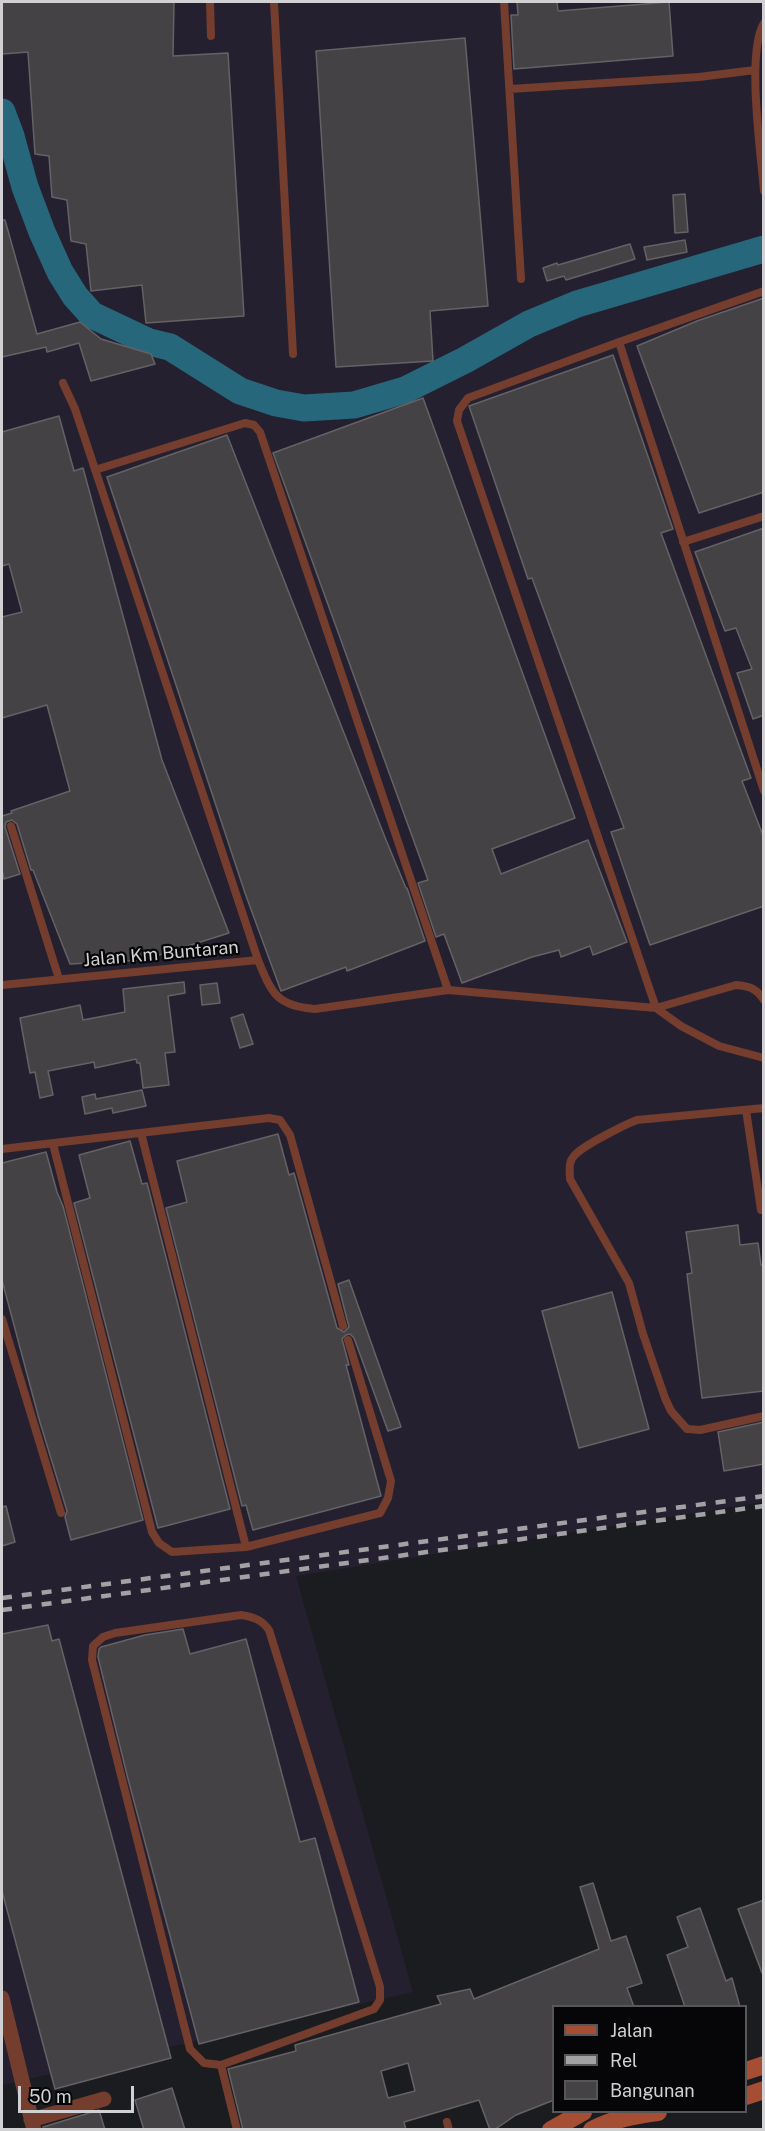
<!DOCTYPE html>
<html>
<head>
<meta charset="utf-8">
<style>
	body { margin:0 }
	#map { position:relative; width:765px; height:2131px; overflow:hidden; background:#1b1c1f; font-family:"Public Sans",sans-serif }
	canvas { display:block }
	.frame { position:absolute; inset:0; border:3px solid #d1d1d3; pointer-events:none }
	.legend { position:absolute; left:552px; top:2005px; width:195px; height:108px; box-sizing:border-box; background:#060608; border:2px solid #575759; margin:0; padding:8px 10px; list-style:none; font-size:18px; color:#d1d1d3 }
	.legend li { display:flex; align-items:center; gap:12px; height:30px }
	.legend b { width:30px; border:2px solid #575759 }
	.scale { position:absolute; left:18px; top:2086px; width:116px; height:27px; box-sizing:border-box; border:3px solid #d1d1d3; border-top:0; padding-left:8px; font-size:18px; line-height:21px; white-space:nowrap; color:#d1d1d3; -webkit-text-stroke:4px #060608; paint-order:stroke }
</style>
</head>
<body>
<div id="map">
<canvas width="765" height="2131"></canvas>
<div class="frame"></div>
<ul class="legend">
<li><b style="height:8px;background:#a54e34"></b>Jalan</li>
<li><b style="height:8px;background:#a2a2a4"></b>Rel</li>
<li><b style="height:16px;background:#454245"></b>Bangunan</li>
</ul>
<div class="scale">50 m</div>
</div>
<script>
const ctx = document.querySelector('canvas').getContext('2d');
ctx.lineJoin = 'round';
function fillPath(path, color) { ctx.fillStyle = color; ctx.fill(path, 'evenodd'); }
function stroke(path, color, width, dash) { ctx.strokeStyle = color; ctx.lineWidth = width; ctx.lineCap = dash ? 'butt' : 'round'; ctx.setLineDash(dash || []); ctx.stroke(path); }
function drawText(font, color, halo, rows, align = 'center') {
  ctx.font = font + ' "Public Sans",sans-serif'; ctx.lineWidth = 4.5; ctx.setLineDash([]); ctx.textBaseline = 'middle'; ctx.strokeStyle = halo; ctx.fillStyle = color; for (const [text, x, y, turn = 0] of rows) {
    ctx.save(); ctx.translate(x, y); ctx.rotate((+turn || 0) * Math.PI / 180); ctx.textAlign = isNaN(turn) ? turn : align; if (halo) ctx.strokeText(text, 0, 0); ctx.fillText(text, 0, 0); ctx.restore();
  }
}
fillPath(new Path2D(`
	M 2,2 L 764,2 L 763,1502 L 296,1576 L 413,1992 L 2,2085 Z`), '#252030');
stroke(new Path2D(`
	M 2,112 L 11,136 L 25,187 L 42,232 L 60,272 L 75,296 L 92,315 L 149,342 L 170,347 L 240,391 L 276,403 L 304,408 L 354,405 L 405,390 L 465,360 L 529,324 L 577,304 L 764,249`), '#27677b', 27);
const building = new Path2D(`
	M 2,2 L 174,2 L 173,56 L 228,53 L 244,316 L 146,323 L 142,285 L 91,291 L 86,244 L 71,241 L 67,200 L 52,197 L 49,156 L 35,154 L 28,52 L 2,54 Z
	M 517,2 L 557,2 L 558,11 L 669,2 L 673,56 L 514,69 L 511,15 L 518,15 Z
	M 465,38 L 488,306 L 430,311 L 433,361 L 336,367 L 316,51 Z
	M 685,194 L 688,232 L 675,233 L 673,195 Z
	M 2,220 L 5,220 L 37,334 L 80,322 L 101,339 L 151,354 L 155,364 L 91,381 L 79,343 L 47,352 L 46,347 L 2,357 Z
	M 685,240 L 687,252 L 647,260 L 644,247 Z
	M 630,244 L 635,259 L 566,280 L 564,276 L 547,281 L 543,268 L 557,263 L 558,265 Z
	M 764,298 L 764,492 L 699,513 L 637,346 L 697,321 Z
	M 613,355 L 673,529 L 661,533 L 751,778 L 742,781 L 764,838 L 764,906 L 650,945 L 611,832 L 624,828 L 532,578 L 528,579 L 469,406 Z
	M 423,398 L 575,818 L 492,849 L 501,874 L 588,840 L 627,942 L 593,955 L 590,946 L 561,957 L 559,950 L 532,957 L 462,983 L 444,934 L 436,937 L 418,883 L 428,880 L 273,453 Z
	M 59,416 L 74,471 L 83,468 L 162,760 L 229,933 L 143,960 L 70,964 L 33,870 L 31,870 L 17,824 L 12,820 L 6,822 L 5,827 L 20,874 L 4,879 L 2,869 L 2,816 L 12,813 L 11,811 L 70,791 L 47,705 L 2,718 L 2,617 L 22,612 L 9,564 L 2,566 L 2,432 Z
	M 227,435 L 386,840 L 406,888 L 407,888 L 425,941 L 347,971 L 346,967 L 281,991 L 245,893 L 107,477 Z
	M 764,528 L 764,715 L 753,719 L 737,673 L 752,669 L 736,628 L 725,631 L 695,552 Z
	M 184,982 L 185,993 L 168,996 L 175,1052 L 165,1053 L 169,1085 L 143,1088 L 140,1063 L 137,1063 L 136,1059 L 95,1068 L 94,1062 L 48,1071 L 53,1095 L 40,1098 L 35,1072 L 30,1073 L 20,1018 L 80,1005 L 83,1020 L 125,1012 L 123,989 Z
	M 217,983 L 220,1003 L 202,1005 L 200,985 Z
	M 243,1014 L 253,1044 L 240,1048 L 231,1018 Z
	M 142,1090 L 146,1106 L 113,1113 L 112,1108 L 85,1114 L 82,1097 L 95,1094 L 96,1099 Z
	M 278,1134 L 289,1175 L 294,1173 L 337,1328 L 344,1332 L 349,1327 L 338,1284 L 349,1280 L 401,1427 L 388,1431 L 354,1338 L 350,1334 L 346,1335 L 342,1339 L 349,1365 L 346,1365 L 381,1496 L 253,1530 L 246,1505 L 242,1506 L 166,1208 L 187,1202 L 177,1161 Z
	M 130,1141 L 142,1184 L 147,1183 L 230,1509 L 158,1528 L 74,1203 L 90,1198 L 79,1155 Z
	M 46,1152 L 57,1192 L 63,1206 L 143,1520 L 71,1540 L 65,1517 L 67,1511 L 39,1419 L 2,1280 L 2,1163 Z
	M 738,1225 L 740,1245 L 758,1243 L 761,1265 L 764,1264 L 764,1391 L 702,1398 L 687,1274 L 692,1273 L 686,1232 Z
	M 612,1292 L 649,1429 L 579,1448 L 542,1311 Z
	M 764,1422 L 764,1464 L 724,1471 L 718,1432 Z
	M 6,1506 L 15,1542 L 2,1546 L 2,1507 Z
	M 48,1625 L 52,1641 L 59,1639 L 171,2058 L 55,2089 L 2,1891 L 2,1634 Z
	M 183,1629 L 190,1654 L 246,1639 L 300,1842 L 315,1838 L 359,2002 L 199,2044 L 128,1779 L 98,1657 L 99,1649 L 101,1647 L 145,1635 Z
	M 593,1883 L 611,1941 L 626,1936 L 642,1983 L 627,1988 L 634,2007 L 554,2007 L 554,2100 L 516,2115 L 494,2130 L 490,2130 L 479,2100 L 404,2122 L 406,2130 L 243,2130 L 228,2069 L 296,2051 L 295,2045 L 441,2004 L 437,1996 L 470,1989 L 474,1999 L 599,1949 L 580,1887 ZM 408,2063 L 415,2091 L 388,2098 L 381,2071 Z
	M 764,1900 L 764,1973 L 762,1973 L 738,1909 Z
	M 700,1908 L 726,1981 L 732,1978 L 740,2007 L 685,2007 L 667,1955 L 688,1947 L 677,1917 Z
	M 172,2088 L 185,2130 L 144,2130 L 135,2100 Z
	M 99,2110 L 105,2130 L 44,2130 L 43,2127 Z`);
fillPath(building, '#454245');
stroke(building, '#656265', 1.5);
stroke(new Path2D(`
	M 210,2 L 211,36
	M 274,2 L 293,354
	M 504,2 L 521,279
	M 764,23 C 746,52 761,153 764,191
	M 510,89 L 699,77 L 755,70
	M 764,291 L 619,342 L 468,398 L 459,410 L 457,421 L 656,1008 L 736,985 C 749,986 756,988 764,1000
	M 619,342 L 764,791
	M 63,383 L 75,409 L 258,960
	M 95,470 L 245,423 L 254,425 L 260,432 L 448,990
	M 683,542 L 764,516
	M 11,826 L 59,979
	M 2,985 L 258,960 C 272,994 277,1006 315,1009 L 448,990 L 656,1008 L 681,1026 L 719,1046 L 764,1058
	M 764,1108 L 637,1120 C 624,1125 582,1146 574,1156 C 568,1162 570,1171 570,1179 L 629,1283 L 643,1334 L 665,1398 L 671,1411 L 687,1429 L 700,1430 L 764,1416
	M 746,1110 L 761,1210
	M 141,1133 L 246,1547
	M 53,1144 L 152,1532 L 159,1543 L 172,1552 L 246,1547 L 380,1513 L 388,1498 L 391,1481 L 348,1340
	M 2,1149 L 269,1118 L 280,1120 L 290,1135 L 343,1326
	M 2,1319 L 61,1513
	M 221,2065 L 374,2009 L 380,2000 L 380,1987 L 269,1630 C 262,1620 254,1617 241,1615 L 115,1633 L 103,1637 L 93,1646 L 92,1660 L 190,2049 L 204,2063 L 221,2065 L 237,2130
	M 447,2122 L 449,2130`), '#743d2d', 8);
stroke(new Path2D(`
	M 2,1998 L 34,2130
	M 31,2120 L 104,2099`), '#743d2d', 15);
stroke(new Path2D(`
	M 746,2071 L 764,2065
	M 746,2096 L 764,2090
	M 551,2130 L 583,2112
	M 592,2130 C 613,2119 635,2115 658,2112`), '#a54e34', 18);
stroke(new Path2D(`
	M 2,1598 L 764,1496
	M 2,1610 L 764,1506`), '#a2a2a4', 4.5, [10, 10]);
drawText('18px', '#d1d1d3', '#060608', [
	["Jalan Km Buntaran",161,954,-5]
]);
</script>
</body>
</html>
